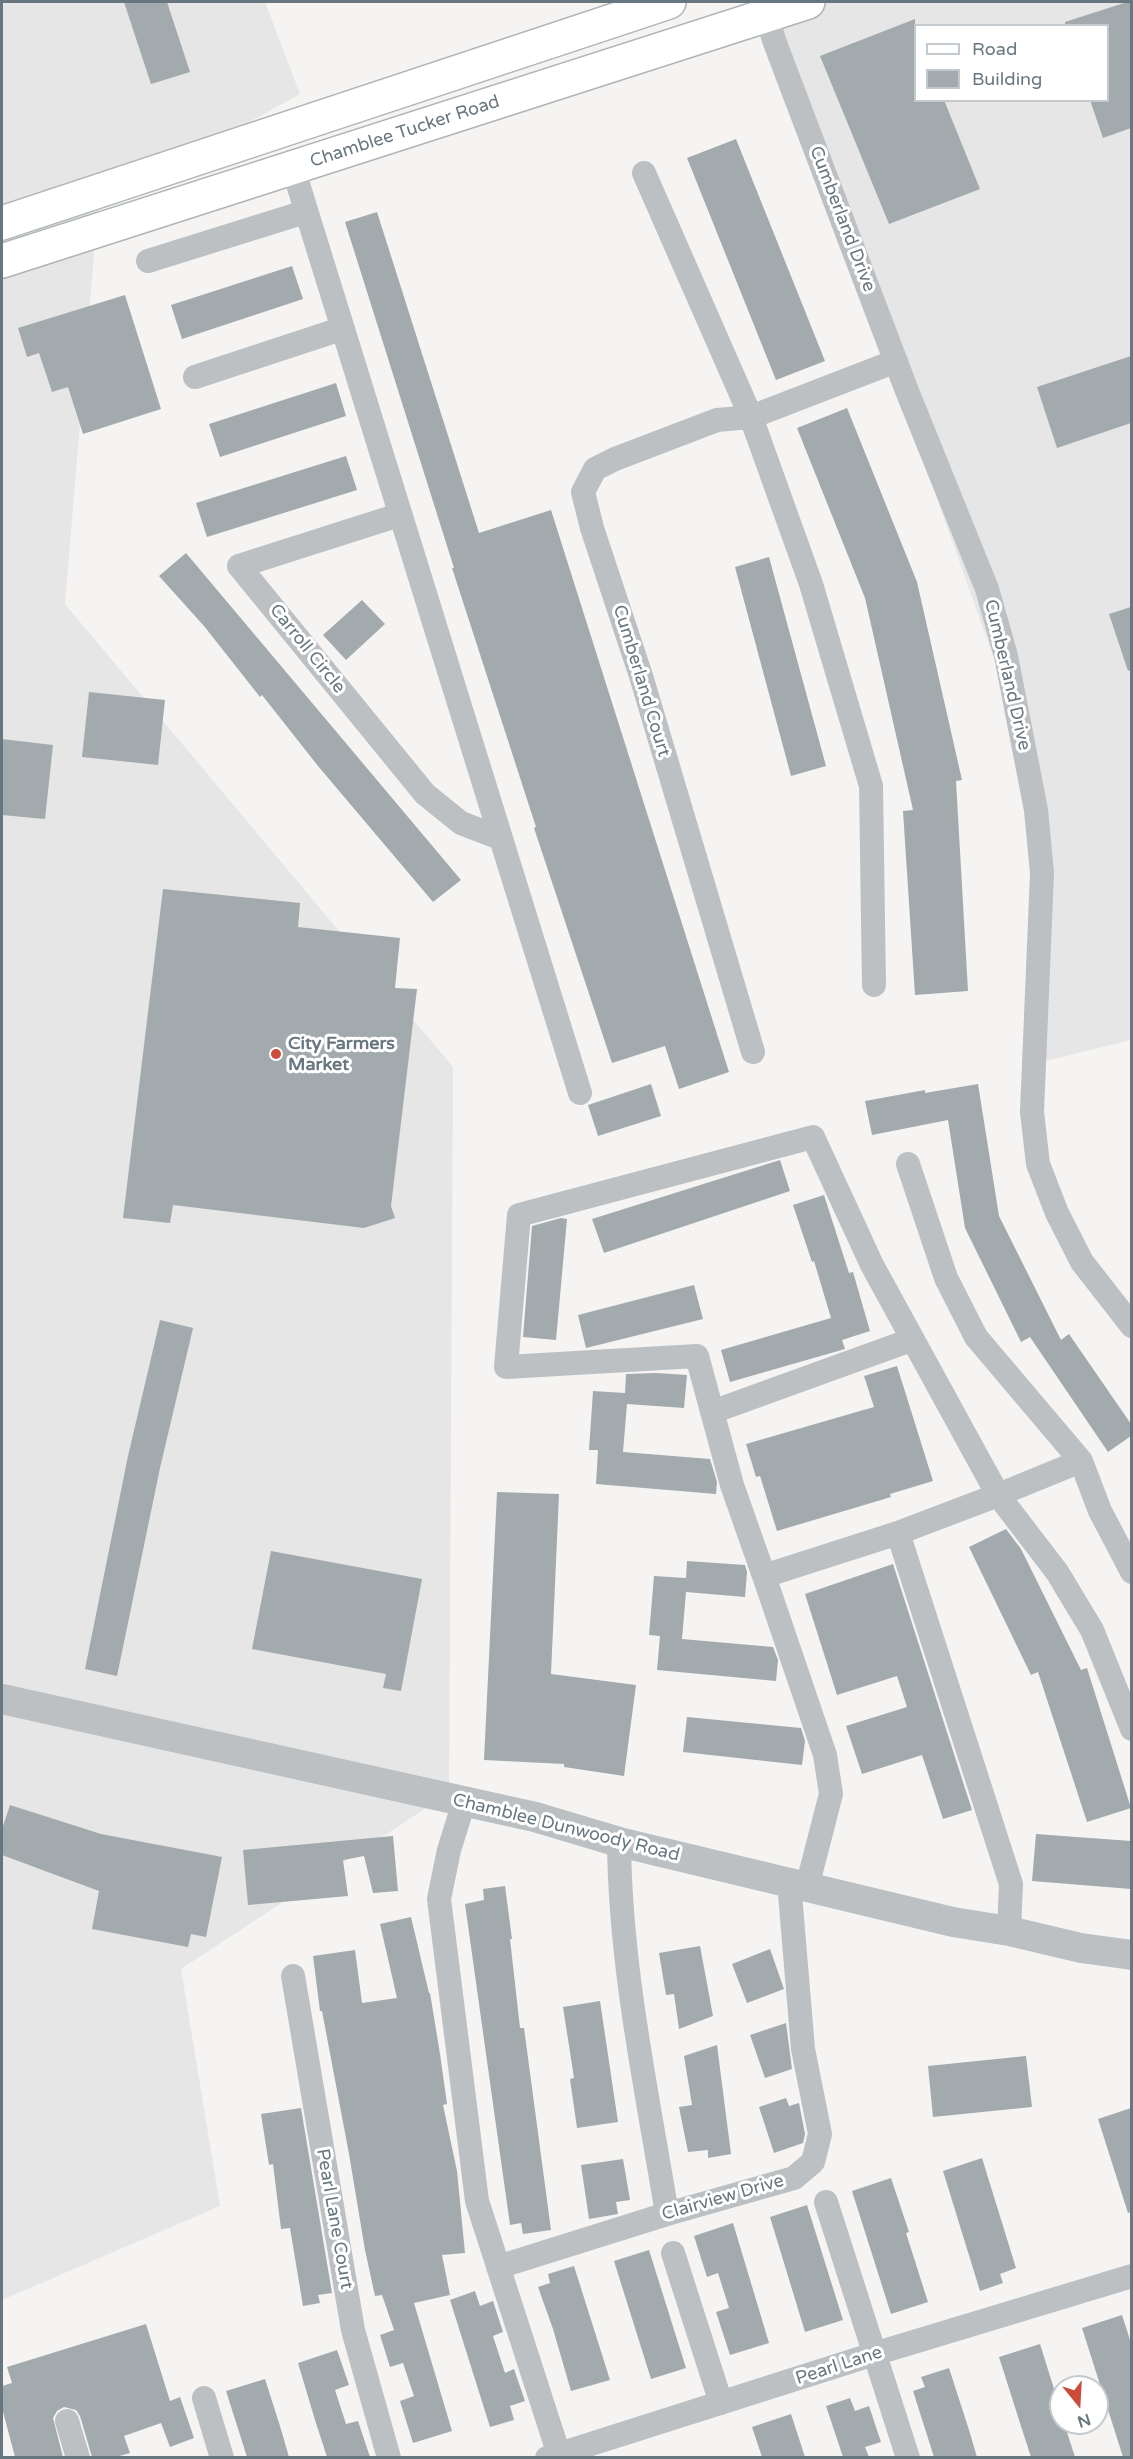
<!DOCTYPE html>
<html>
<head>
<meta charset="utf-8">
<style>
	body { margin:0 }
	#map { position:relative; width:1133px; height:2459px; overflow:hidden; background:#f5f4f2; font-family:"Varela Round",sans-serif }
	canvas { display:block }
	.frame { position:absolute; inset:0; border:3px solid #68777f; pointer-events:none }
	.legend { position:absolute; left:914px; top:24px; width:195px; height:78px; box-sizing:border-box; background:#fff; border:2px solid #c3c9cc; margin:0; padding:8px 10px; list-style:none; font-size:18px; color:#68777f }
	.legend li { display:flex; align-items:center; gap:12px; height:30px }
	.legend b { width:30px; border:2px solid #c3c9cc }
	.north { position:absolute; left:1049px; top:2375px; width:60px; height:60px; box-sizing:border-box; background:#fff; border:2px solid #c3c9cc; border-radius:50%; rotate:162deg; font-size:16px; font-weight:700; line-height:24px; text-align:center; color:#68777f }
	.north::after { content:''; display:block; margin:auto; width:21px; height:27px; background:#cb4c3b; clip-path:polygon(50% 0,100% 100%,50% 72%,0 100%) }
</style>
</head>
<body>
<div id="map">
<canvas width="1133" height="2459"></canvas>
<div class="frame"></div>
<ul class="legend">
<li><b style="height:8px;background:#fff"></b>Road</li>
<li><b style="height:16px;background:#a2aaae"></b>Building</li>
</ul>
<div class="north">N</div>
</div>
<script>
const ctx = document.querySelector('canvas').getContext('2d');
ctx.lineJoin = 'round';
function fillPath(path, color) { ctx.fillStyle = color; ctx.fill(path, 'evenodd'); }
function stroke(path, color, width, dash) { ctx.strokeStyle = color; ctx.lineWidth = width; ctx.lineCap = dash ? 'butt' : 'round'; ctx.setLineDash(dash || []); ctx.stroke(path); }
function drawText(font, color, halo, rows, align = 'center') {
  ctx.font = font + ' "Varela Round",sans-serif'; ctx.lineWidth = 6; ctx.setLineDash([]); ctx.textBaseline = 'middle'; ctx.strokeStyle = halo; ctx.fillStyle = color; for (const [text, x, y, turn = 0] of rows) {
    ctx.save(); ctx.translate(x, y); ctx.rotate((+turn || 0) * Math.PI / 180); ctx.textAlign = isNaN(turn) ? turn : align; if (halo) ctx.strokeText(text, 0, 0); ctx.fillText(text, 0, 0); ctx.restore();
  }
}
fillPath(new Path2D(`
	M 2,2 L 265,2 L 300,94 L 98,206 L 65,604 L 453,1067 L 449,1793 L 181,1969 L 220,2206 L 2,2300 Z
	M 760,2 L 1131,2 L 1131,1040 L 1041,1062 L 1028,754 ZM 916,26 L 1108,26 L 1108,100 L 916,100 Z`), '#e5e6e5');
fillPath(new Path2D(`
	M 124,2 L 167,2 L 190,72 L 151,84 Z
	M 1127,2 L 1131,2 L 1131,128 L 1103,138 L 1090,100 L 1107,100 L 1107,26 L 1065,26 L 1065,22 Z
	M 915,19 L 915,100 L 944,100 L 980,189 L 889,224 L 820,56 Z
	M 736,139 L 825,361 L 776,380 L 687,158 Z
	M 377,212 L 479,533 L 551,510 L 729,1072 L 679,1089 L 665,1046 L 612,1063 L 534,828 L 536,827 L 452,568 L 454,568 L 345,222 Z
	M 292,266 L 303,299 L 182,339 L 171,305 Z
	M 125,295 L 161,409 L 83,434 L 68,387 L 52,392 L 39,353 L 27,357 L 18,328 Z
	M 1131,356 L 1131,423 L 1057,448 L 1037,387 Z
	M 336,383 L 346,416 L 220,457 L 209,424 Z
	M 847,408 L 917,582 L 962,780 L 956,781 L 968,991 L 915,995 L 903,811 L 913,810 L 865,598 L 797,428 Z
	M 346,456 L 357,490 L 207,537 L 196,503 Z
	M 186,553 L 461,880 L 433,902 L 318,766 L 262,695 L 260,697 L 204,626 L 159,576 Z
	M 769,557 L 826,766 L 791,776 L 735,567 Z
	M 362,600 L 385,624 L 346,660 L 323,635 Z
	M 1131,607 L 1131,670 L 1128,671 L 1109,614 Z
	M 89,692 L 165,700 L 158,765 L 82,757 Z
	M 2,739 L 53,745 L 45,819 L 2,815 Z
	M 163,889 L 300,903 L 298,927 L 400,938 L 395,988 L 417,989 L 391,1206 L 395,1218 L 364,1228 L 173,1205 L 170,1223 L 123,1218 Z
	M 651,1084 L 661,1116 L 598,1136 L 588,1105 Z
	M 978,1084 L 999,1216 L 1061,1340 L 1069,1334 L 1131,1424 L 1131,1436 L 1108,1452 L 1030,1337 L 1021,1342 L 965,1228 L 948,1120 L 872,1135 L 865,1101 L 925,1090 L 925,1093 Z
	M 780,1160 L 790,1191 L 604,1253 L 592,1219 Z
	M 824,1195 L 849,1273 L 853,1272 L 870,1331 L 842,1340 L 845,1349 L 730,1382 L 721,1350 L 831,1318 L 814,1261 L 812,1262 L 793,1205 Z
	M 561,1218 L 567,1219 L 556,1340 L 523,1337 L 532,1226 Z
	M 694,1285 L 703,1319 L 586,1348 L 578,1315 Z
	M 160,1320 L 193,1328 L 160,1468 L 117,1676 L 85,1669 L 128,1456 Z
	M 897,1366 L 933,1481 L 890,1494 L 891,1497 L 777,1531 L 760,1476 L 756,1477 L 746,1444 L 874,1407 L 864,1376 Z
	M 656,1373 L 687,1375 L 684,1408 L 627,1404 L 623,1452 L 710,1459 L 717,1482 L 716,1494 L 596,1484 L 598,1450 L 589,1450 L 593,1391 L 625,1393 L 626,1374 Z
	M 497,1492 L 559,1494 L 551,1674 L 636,1685 L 624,1776 L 564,1767 L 564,1764 L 484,1760 Z
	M 1006,1529 L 1021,1549 L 1081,1670 L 1087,1668 L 1131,1808 L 1087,1822 L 1038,1672 L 1031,1675 L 969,1547 Z
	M 271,1551 L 422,1579 L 401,1691 L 383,1688 L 386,1674 L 252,1649 Z
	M 687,1561 L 745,1565 L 747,1572 L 745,1597 L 686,1592 L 682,1639 L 773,1647 L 778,1660 L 776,1681 L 657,1670 L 660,1636 L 649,1635 L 654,1576 L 686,1578 Z
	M 893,1564 L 972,1810 L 943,1819 L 922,1755 L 862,1774 L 846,1726 L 907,1707 L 897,1676 L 837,1695 L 805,1594 Z
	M 687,1717 L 801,1728 L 805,1741 L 802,1765 L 683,1752 Z
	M 10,1805 L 101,1834 L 222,1857 L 206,1937 L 191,1934 L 188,1947 L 92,1929 L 99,1891 L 2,1855 L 2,1829 Z
	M 1036,1834 L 1131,1841 L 1131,1889 L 1032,1881 Z
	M 393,1836 L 398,1891 L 373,1893 L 364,1856 L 343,1860 L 348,1896 L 248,1905 L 243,1850 Z
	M 505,1886 L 512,1939 L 510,1939 L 520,2028 L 524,2028 L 551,2230 L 523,2234 L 521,2223 L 510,2225 L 465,1904 L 484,1900 L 483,1889 Z
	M 411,1917 L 429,1993 L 430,1993 L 440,2054 L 447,2104 L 443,2105 L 457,2171 L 465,2253 L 442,2255 L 450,2295 L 414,2303 L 452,2431 L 413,2443 L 400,2401 L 414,2396 L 403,2363 L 390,2367 L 380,2335 L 394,2330 L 382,2295 L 375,2296 L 365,2250 L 349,2154 L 322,2011 L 320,2011 L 313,1956 L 355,1950 L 362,2003 L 397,1998 L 380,1924 Z
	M 700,1946 L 713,2016 L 679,2029 L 674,1994 L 666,1995 L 659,1953 Z
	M 770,1949 L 784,1989 L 747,2003 L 732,1964 Z
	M 600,2001 L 618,2122 L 577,2128 L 570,2079 L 574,2078 L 563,2007 Z
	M 786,2023 L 792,2069 L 765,2078 L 750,2035 Z
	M 717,2045 L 731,2154 L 708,2158 L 708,2150 L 688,2152 L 679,2107 L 692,2105 L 684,2056 Z
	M 1026,2056 L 1032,2107 L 933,2117 L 928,2066 Z
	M 786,2098 L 789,2106 L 799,2103 L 805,2134 L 803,2143 L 774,2153 L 759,2107 Z
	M 301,2108 L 332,2293 L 318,2295 L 320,2303 L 303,2306 L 290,2228 L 281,2229 L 273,2164 L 269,2165 L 261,2114 Z
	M 1131,2108 L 1131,2212 L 1128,2213 L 1098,2119 Z
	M 982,2158 L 1016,2268 L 1000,2274 L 1003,2283 L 980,2291 L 943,2171 Z
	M 623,2159 L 630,2200 L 616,2202 L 618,2214 L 589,2219 L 581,2165 Z
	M 891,2178 L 909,2232 L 906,2233 L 928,2302 L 891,2314 L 852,2191 Z
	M 807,2205 L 843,2320 L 805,2332 L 770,2217 Z
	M 733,2223 L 769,2343 L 730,2355 L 716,2312 L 729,2308 L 718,2273 L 707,2277 L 694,2236 Z
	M 649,2250 L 686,2368 L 651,2379 L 614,2261 Z
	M 574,2266 L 610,2380 L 571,2391 L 553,2329 L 538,2287 L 550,2283 L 548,2274 Z
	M 475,2291 L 480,2306 L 493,2301 L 503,2332 L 493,2336 L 505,2373 L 514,2369 L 525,2401 L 510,2406 L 514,2420 L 490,2427 L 450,2300 Z
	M 1122,2315 L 1131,2343 L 1131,2457 L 1123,2457 L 1082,2328 Z
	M 146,2324 L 170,2401 L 180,2397 L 194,2438 L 170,2447 L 161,2423 L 124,2436 L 130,2453 L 116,2457 L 92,2457 L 80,2416 L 76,2410 L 64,2407 L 57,2411 L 53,2418 L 63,2457 L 15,2457 L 2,2408 L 2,2386 L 12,2383 L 7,2367 Z
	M 1040,2344 L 1055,2392 L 1061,2423 L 1064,2423 L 1075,2457 L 1031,2457 L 1020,2423 L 999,2357 Z
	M 337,2350 L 349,2385 L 335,2390 L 346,2424 L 358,2421 L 370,2457 L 327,2457 L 315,2420 L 298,2363 Z
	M 949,2368 L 969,2430 L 977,2457 L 934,2457 L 913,2391 L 925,2387 L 921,2377 Z
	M 265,2379 L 280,2426 L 289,2457 L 247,2457 L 226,2391 Z
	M 850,2398 L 855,2411 L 869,2406 L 881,2442 L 865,2447 L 869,2457 L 843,2457 L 826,2406 Z
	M 791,2414 L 805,2457 L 762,2457 L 752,2427 Z`), '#a2aaae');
const secondary = new Path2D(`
	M 2,223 L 669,2
	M 2,261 L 808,2`);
stroke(secondary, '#afb4b7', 36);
stroke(new Path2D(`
	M 762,2 L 775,43 L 907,391 L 987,589 L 1006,656 L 1036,810 L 1042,873 L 1032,1112 L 1038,1164 L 1057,1213 L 1082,1262 L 1132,1326
	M 293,168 L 580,1093
	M 644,173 L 751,417 L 811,584 L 871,786 L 874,985
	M 148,261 L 305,212
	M 195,377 L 341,329
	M 399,515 L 239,566 L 425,794 L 461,823 L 500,838
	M 753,1052 L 641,676 L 592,528 L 583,492 L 595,469 L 615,459 L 717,420 L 751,417 L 896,361
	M 908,1164 L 946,1278 L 976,1337 L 1081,1461 L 1100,1511 L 1132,1572
	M 712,1412 L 911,1340
	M 1081,1461 L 998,1495 L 1057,1572 L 1092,1630 L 1132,1729
	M 764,1576 L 732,1485 L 697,1356 L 506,1367 L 519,1215 L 813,1137 L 872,1265 L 998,1495 L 898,1533
	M 464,1802 L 449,1850 L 439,1899 L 477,2201 L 560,2458
	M 619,1842 C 620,1967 647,2091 667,2214
	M 807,1887 L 831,1794 L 825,1755 L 764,1576 L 898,1533 L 1011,1884 L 1009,1931
	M 293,1976 L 353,2330 L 389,2458
	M 826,2202 L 908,2458
	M 673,2253 L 721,2403
	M 498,2267 L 667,2214 L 794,2178 L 813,2162 L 820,2134 L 803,2049 L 790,1894 L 791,1884
	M 204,2398 L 222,2458
	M 67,2421 L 78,2458
	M 547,2458 L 874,2354 L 1132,2276`), '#bcc0c3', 24);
stroke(new Path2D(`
	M 2,1699 L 535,1817 L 619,1842 L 953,1922 L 1009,1931 L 1081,1948 L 1132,1955`), '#bcc0c3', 30);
stroke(secondary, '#fff', 33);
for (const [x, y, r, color] of [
	[276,1054,6,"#cb4c3b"]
]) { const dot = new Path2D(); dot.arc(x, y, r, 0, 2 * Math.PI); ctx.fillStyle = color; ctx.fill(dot); stroke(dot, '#fff', 2); }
drawText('18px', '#68777f', '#fff', [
	["Chamblee Tucker Road",405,132,-18],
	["Cumberland Drive",842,219,69],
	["Carroll Circle",307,649,51],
	["Cumberland Drive",1007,675,77],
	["Cumberland Court",641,681,73],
	["Chamblee Dunwoody Road",566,1828,14],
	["Clairview Drive",723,2198,-16],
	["Pearl Lane Court",334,2219,80],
	["Pearl Lane",839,2366,-18]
]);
drawText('bold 18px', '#68777f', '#fff', [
	["City Farmers",288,1044],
	["Market",288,1065]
], 'left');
</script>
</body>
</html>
